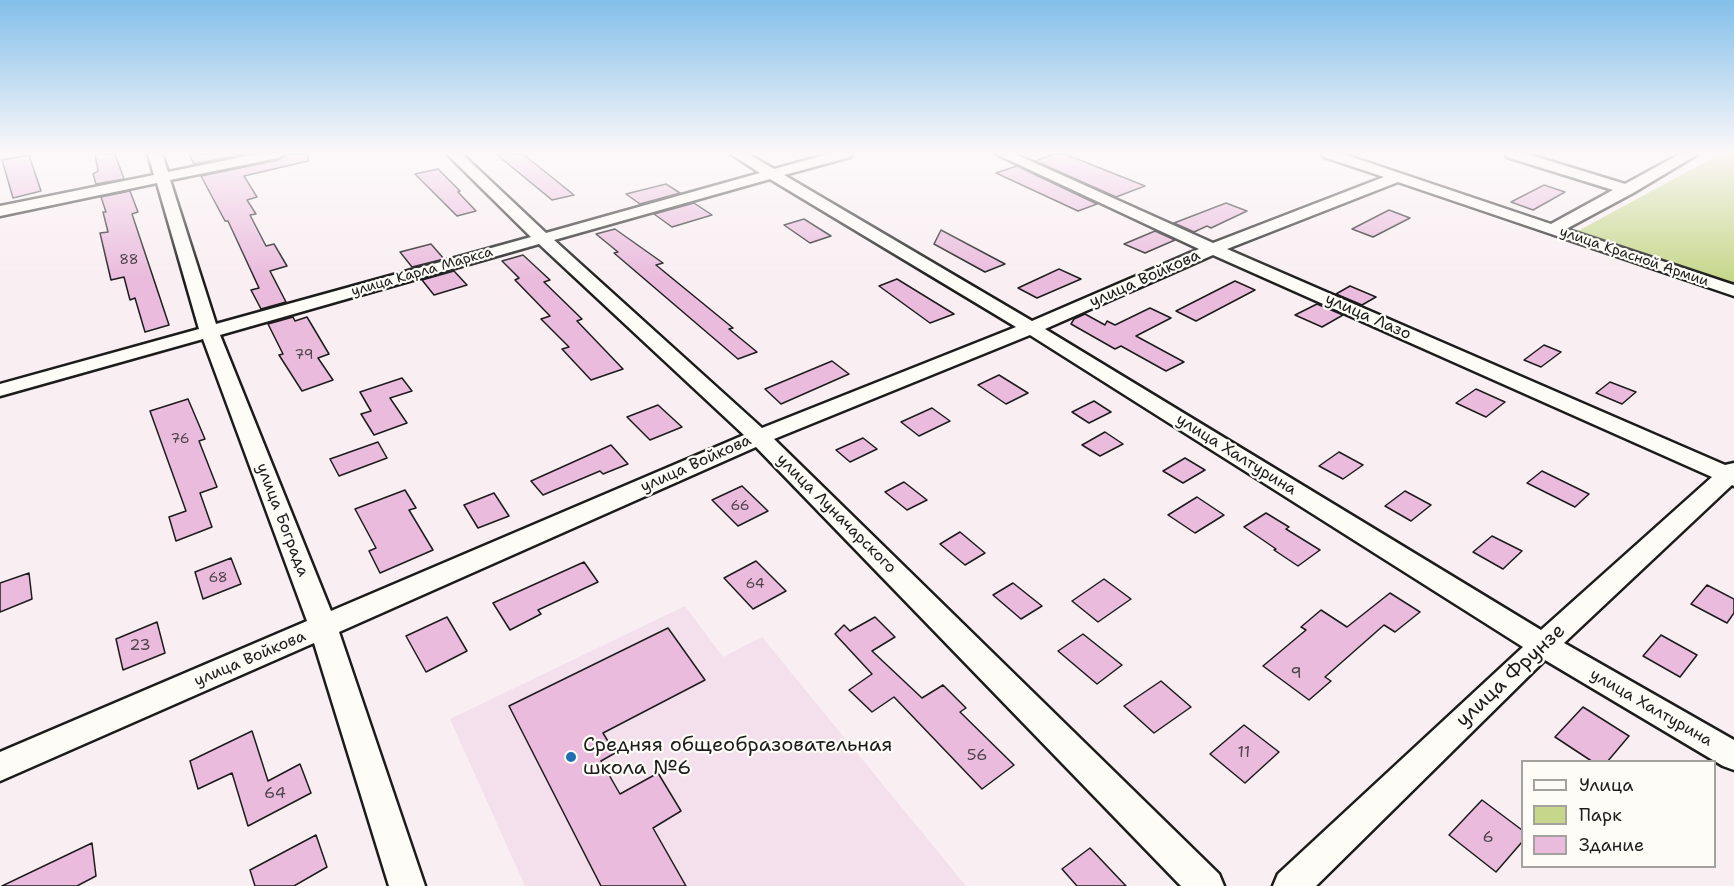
<!DOCTYPE html>
<html>
<head>
<meta charset="utf-8">
<style>
	body { margin:0 }
	#map { position:relative; width:1734px; height:886px; overflow:hidden; background:#f9eff2; font-family:"Shantell Sans",sans-serif }
	canvas { display:block }
	.legend { position:absolute; left:1521px; top:760px; width:195px; height:108px; box-sizing:border-box; background:#fdfcf7; border:2px solid #a3a29f; margin:0; padding:8px 10px; list-style:none; font-size:18px; color:#1c1c1c }
	.legend li { display:flex; align-items:center; gap:12px; height:30px }
	.legend b { width:30px; border:2px solid #a3a29f }
</style>
</head>
<body>
<div id="map">
<canvas width="1734" height="886"></canvas>
<ul class="legend">
<li><b style="height:8px;background:#fdfcf7"></b>Улица</li>
<li><b style="height:16px;background:#c6d78c"></b>Парк</li>
<li><b style="height:16px;background:#eabbdd"></b>Здание</li>
</ul>
</div>
<script>
const ctx = document.querySelector('canvas').getContext('2d');
ctx.lineJoin = 'round';
function fillPath(path, color) { ctx.fillStyle = color; ctx.fill(path, 'evenodd'); }
function stroke(path, color, width, dash) { ctx.strokeStyle = color; ctx.lineWidth = width; ctx.lineCap = dash ? 'butt' : 'round'; ctx.setLineDash(dash || []); ctx.stroke(path); }
function drawText(font, color, halo, rows, align = 'center') {
  ctx.font = font + ' "Shantell Sans",sans-serif'; ctx.lineWidth = 4.5; ctx.setLineDash([]); ctx.textBaseline = 'middle'; ctx.strokeStyle = halo; ctx.fillStyle = color; for (const [text, x, y, turn = 0] of rows) {
    ctx.save(); ctx.translate(x, y); ctx.rotate((+turn || 0) * Math.PI / 180); ctx.textAlign = isNaN(turn) ? turn : align; if (halo) ctx.strokeText(text, 0, 0); ctx.fillText(text, 0, 0); ctx.restore();
  }
}
fillPath(new Path2D(`
	M 685,606 L 723,657 L 762,637 L 966,886 L 525,886 L 450,719 Z`), '#f4dfec');
fillPath(new Path2D(`
	M 1720,154 L 1734,154 L 1734,285 L 1576,232 Z`), '#c6d78c');
const building = new Path2D(`
	M 95,154 L 115,154 L 124,179 L 96,184 L 93,174 L 98,171 Z
	M 189,154 L 245,154 L 194,164 Z
	M 287,154 L 308,154 L 308,161 L 244,176 L 257,197 L 247,200 L 256,214 L 250,215 L 266,246 L 274,244 L 287,266 L 270,271 L 286,302 L 261,309 L 251,290 L 259,288 L 228,221 L 225,221 L 201,176 L 278,160 Z
	M 496,154 L 523,154 L 574,195 L 552,200 Z
	M 1054,154 L 1065,154 L 1145,186 L 1116,197 L 1035,161 Z
	M 29,155 L 41,191 L 13,198 L 2,160 Z
	M 1017,166 L 1097,204 L 1078,211 L 996,173 Z
	M 438,169 L 460,191 L 458,192 L 476,211 L 457,216 L 415,174 Z
	M 666,184 L 680,193 L 640,204 L 626,194 Z
	M 1544,185 L 1565,192 L 1533,210 L 1511,202 Z
	M 130,191 L 138,212 L 132,214 L 169,325 L 145,332 L 135,298 L 130,300 L 124,277 L 111,280 L 100,233 L 108,232 L 103,212 L 106,212 L 101,197 Z
	M 694,203 L 712,215 L 672,227 L 654,214 Z
	M 1226,203 L 1247,211 L 1211,228 L 1207,226 L 1194,232 L 1174,223 Z
	M 1389,210 L 1410,218 L 1373,237 L 1352,229 Z
	M 804,219 L 831,236 L 810,243 L 784,225 Z
	M 615,229 L 663,263 L 656,265 L 733,328 L 729,329 L 757,352 L 738,359 L 614,253 L 618,252 L 596,234 Z
	M 941,230 L 1005,264 L 985,272 L 934,244 Z
	M 1155,231 L 1175,240 L 1145,253 L 1124,244 Z
	M 431,244 L 444,259 L 412,267 L 400,252 Z
	M 523,255 L 550,280 L 544,282 L 582,319 L 577,321 L 623,369 L 591,380 L 562,349 L 569,347 L 541,319 L 550,316 L 515,280 L 519,278 L 502,261 Z
	M 1059,269 L 1081,279 L 1037,298 L 1018,288 Z
	M 454,271 L 467,285 L 434,295 L 422,280 Z
	M 897,279 L 954,314 L 930,323 L 879,286 Z
	M 1235,281 L 1255,290 L 1196,321 L 1176,311 Z
	M 1350,286 L 1376,297 L 1362,305 L 1336,294 Z
	M 1317,304 L 1343,315 L 1322,327 L 1295,315 Z
	M 1150,308 L 1171,318 L 1136,336 L 1184,362 L 1166,371 L 1121,346 L 1115,349 L 1071,324 L 1074,319 L 1085,314 L 1105,325 L 1107,321 L 1115,325 Z
	M 293,317 L 295,321 L 307,317 L 329,354 L 318,358 L 333,380 L 302,391 L 279,355 L 283,354 L 268,324 Z
	M 1544,345 L 1561,352 L 1541,367 L 1524,360 Z
	M 832,361 L 849,374 L 781,404 L 765,389 Z
	M 999,375 L 1028,393 L 1006,404 L 978,385 Z
	M 402,378 L 412,391 L 390,398 L 407,423 L 374,435 L 361,414 L 371,411 L 360,392 Z
	M 1610,382 L 1636,392 L 1622,404 L 1596,393 Z
	M 1476,389 L 1505,402 L 1486,417 L 1456,403 Z
	M 188,399 L 205,439 L 199,441 L 217,487 L 200,493 L 212,527 L 176,541 L 169,517 L 186,511 L 150,411 Z
	M 1094,401 L 1111,412 L 1089,423 L 1072,412 Z
	M 658,405 L 682,427 L 650,440 L 627,417 Z
	M 932,408 L 950,421 L 919,436 L 901,422 Z
	M 1105,432 L 1123,444 L 1100,456 L 1082,445 Z
	M 863,438 L 877,449 L 850,462 L 836,450 Z
	M 378,442 L 387,458 L 339,476 L 330,459 Z
	M 611,445 L 628,464 L 603,474 L 600,471 L 543,495 L 531,481 Z
	M 1339,452 L 1363,465 L 1343,479 L 1319,466 Z
	M 1185,458 L 1205,470 L 1183,483 L 1163,471 Z
	M 1542,471 L 1589,494 L 1575,507 L 1527,483 Z
	M 904,482 L 927,500 L 907,510 L 885,492 Z
	M 742,486 L 768,511 L 738,526 L 712,500 Z
	M 405,490 L 416,508 L 409,510 L 433,550 L 380,573 L 369,551 L 376,548 L 355,509 Z
	M 1405,491 L 1431,505 L 1411,521 L 1385,506 Z
	M 494,493 L 509,516 L 478,528 L 464,505 Z
	M 1197,497 L 1224,515 L 1195,533 L 1168,515 Z
	M 1266,513 L 1289,527 L 1286,529 L 1320,550 L 1298,566 L 1274,550 L 1276,549 L 1244,527 Z
	M 960,532 L 985,553 L 965,565 L 940,544 Z
	M 1492,536 L 1522,551 L 1503,569 L 1473,552 Z
	M 231,558 L 241,584 L 203,599 L 195,572 Z
	M 756,561 L 786,591 L 753,609 L 724,578 Z
	M 584,562 L 598,582 L 538,610 L 541,614 L 510,630 L 493,603 Z
	M 29,573 L 32,599 L 0,612 L 0,583 Z
	M 1104,579 L 1131,599 L 1098,622 L 1072,601 Z
	M 1013,583 L 1042,606 L 1021,619 L 993,595 Z
	M 1707,585 L 1734,599 L 1734,613 L 1727,623 L 1691,604 Z
	M 1390,593 L 1420,612 L 1395,632 L 1384,625 L 1325,677 L 1331,681 L 1309,700 L 1263,666 L 1306,630 L 1301,627 L 1321,610 L 1347,627 Z
	M 447,617 L 467,651 L 426,672 L 406,636 Z
	M 875,617 L 895,637 L 872,651 L 922,698 L 943,685 L 966,708 L 960,712 L 1014,765 L 982,789 L 894,697 L 872,712 L 849,690 L 872,674 L 835,634 L 844,625 L 850,631 Z
	M 157,622 L 165,653 L 123,670 L 116,639 Z
	M 668,628 L 705,680 L 603,733 L 615,753 L 601,761 L 620,794 L 658,773 L 681,811 L 653,828 L 686,886 L 601,886 L 509,706 Z
	M 1083,634 L 1122,665 L 1097,684 L 1058,651 Z
	M 1661,635 L 1697,655 L 1680,677 L 1643,656 Z
	M 1161,681 L 1191,707 L 1154,733 L 1124,706 Z
	M 1583,707 L 1629,736 L 1607,762 L 1593,762 L 1555,737 Z
	M 1244,725 L 1279,752 L 1245,783 L 1210,754 Z
	M 252,731 L 268,781 L 300,764 L 311,793 L 248,826 L 232,773 L 198,789 L 190,761 Z
	M 1482,800 L 1522,830 L 1522,842 L 1496,872 L 1449,835 Z
	M 316,835 L 327,867 L 294,886 L 255,886 L 250,870 Z
	M 92,843 L 96,876 L 77,886 L 2,886 Z
	M 1090,848 L 1126,886 L 1077,886 L 1062,869 Z`);
fillPath(building, '#eabbdd');
stroke(building, '#1c1c1c', 1.5);
const minor = new Path2D(`
	M 148,154 L 162,154 L 168,172 L 257,154 L 285,154 L 278,158 L 170,180 L 216,324 L 531,237 L 447,154 L 462,154 L 546,233 L 760,173 L 731,154 L 748,154 L 774,169 L 829,154 L 852,154 L 850,157 L 784,175 L 1032,321 L 1199,249 L 996,154 L 1015,154 L 1213,243 L 1384,177 L 1324,157 L 1322,154 L 1343,154 L 1551,224 L 1613,190 L 1507,157 L 1505,154 L 1527,154 L 1625,184 L 1680,154 L 1698,154 L 1633,193 L 1566,229 L 1734,285 L 1734,296 L 1398,182 L 1227,249 L 1725,465 L 1734,463 L 1734,486 L 1732,485 L 1564,643 L 1734,740 L 1734,770 L 1723,766 L 1545,660 L 1316,886 L 1273,886 L 1278,874 L 1523,647 L 1030,335 L 774,439 L 1219,874 L 1224,886 L 1181,886 L 756,447 L 339,632 L 425,886 L 389,886 L 314,643 L 0,781 L 0,752 L 307,621 L 203,339 L 0,396 L 0,384 L 199,329 L 157,183 L 0,216 L 0,206 L 154,175 ZM 770,179 L 1016,327 L 762,428 L 554,240 ZM 539,244 L 744,435 L 331,611 L 220,335 ZM 1213,255 L 1712,477 L 1541,630 L 1045,329 Z`);
stroke(minor, '#1c1c1c', 5);
fillPath(minor, '#fdfcf7');
const sky = ctx.createLinearGradient(0, 0, 0, 278);
sky.addColorStop(0, '#83bfea');
sky.addColorStop(0.55, '#fcf8f9');
sky.addColorStop(1, '#fcf8f900');
ctx.fillStyle = sky;
ctx.fillRect(0, 0, 1734, 278);
for (const [x, y, r, color] of [
	[571,757,6,"#1f6fb2"]
]) { const dot = new Path2D(); dot.arc(x, y, r, 0, 2 * Math.PI); ctx.fillStyle = color; ctx.fill(dot); stroke(dot, '#fdfcf7', 2); }
drawText('14px', '#1c1c1c', '#fdfcf7', [
	["улица Красной Армии",1634,257,19],
	["улица Карла Маркса",422,272,-16]
]);
drawText('14px', '#50444c', null, [
	["88",129,260],
	["79",304,355],
	["76",180,439],
	["66",740,506],
	["68",218,578],
	["64",755,584]
]);
drawText('16px', '#1c1c1c', '#fdfcf7', [
	["улица Войкова",1145,279,-24],
	["улица Лазо",1368,317,24],
	["улица Халтурина",1236,455,32],
	["улица Войкова",696,464,-24],
	["улица Луначарского",836,514,45],
	["улица Бограда",282,520,69],
	["улица Войкова",250,659,-23],
	["улица Халтурина",1651,708,30]
]);
drawText('16px', '#50444c', null, [
	["23",140,646],
	["9",1296,674],
	["11",1244,753],
	["56",977,756],
	["64",275,794],
	["6",1488,838]
]);
drawText('20px', '#1c1c1c', '#fdfcf7', [
	["улица Фрунзе",1511,676,-43]
]);
drawText('20px', '#1c1c1c', '#fdfcf7', [
	["Средняя общеобразовательная",583,746],
	["школа №6",583,769]
], 'left');
</script>
</body>
</html>
